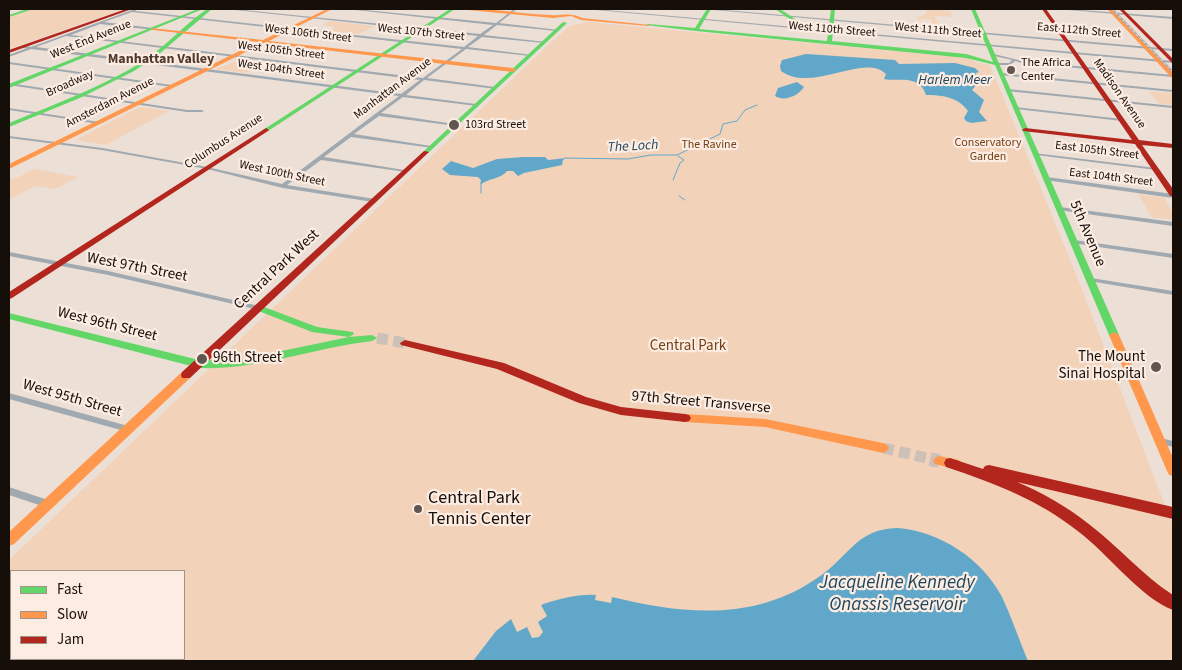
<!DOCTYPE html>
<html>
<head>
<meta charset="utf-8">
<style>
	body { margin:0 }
	#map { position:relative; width:1182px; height:670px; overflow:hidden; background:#ecdfd6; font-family:"Source Sans 3",sans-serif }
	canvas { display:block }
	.frame { position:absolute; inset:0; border:10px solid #160e08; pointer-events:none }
	.legend { position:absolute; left:10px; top:570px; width:175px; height:90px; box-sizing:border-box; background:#fcece2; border:1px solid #a0938b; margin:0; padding:6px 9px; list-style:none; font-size:15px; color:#160e08 }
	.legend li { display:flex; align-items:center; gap:10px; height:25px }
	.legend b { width:25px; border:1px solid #a0938b }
</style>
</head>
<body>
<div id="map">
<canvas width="1182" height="670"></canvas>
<div class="frame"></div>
<ul class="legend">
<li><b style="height:6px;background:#63d668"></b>Fast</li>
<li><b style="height:6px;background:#ff974d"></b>Slow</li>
<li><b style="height:6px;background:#b3261e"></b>Jam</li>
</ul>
</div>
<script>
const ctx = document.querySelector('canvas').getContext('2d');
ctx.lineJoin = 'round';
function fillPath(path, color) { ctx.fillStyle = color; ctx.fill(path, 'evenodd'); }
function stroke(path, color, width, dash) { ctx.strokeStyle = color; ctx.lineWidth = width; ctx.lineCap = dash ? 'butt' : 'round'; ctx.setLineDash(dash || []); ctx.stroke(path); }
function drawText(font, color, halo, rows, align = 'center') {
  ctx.font = font + ' "Source Sans 3",sans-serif'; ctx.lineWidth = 4.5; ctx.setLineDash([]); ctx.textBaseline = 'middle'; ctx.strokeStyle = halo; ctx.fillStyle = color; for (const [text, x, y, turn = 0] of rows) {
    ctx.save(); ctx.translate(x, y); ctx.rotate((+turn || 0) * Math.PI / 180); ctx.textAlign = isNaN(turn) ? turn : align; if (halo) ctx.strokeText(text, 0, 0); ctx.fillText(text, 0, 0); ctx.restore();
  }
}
fillPath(new Path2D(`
	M 31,9 L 123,9 L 9,49 L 9,16 Z
	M 923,9 L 951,11 L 952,17 L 933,16 L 936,18 L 939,27 L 919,25 L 934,25 L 930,23 L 933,20 L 922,18 L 920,19 L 924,21 L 918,20 L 917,17 L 928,13 Z
	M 330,21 L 374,26 L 359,34 L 329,31 L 336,27 L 322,25 Z
	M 588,22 L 969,58 L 975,62 L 990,65 L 1076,274 L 1173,526 L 1173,661 L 9,661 L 9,560 L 547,46 L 570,26 ZM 11,571 L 184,571 L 184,659 L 11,659 Z
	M 243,59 L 249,59 L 240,64 L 258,67 L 246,73 L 215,69 Z
	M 1148,91 L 1173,93 L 1173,105 L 1159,104 Z
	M 140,107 L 169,111 L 106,145 L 75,140 Z
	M 34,169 L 78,177 L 55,189 L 35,186 L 9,200 L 9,178 L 15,179 Z
	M 1138,194 L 1166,198 L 1165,200 L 1173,213 L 1173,219 L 1152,218 Z`), '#f3d2ba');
fillPath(new Path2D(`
	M 806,54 L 895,60 L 899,64 L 955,63 L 975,68 L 979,72 L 976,73 L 977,84 L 972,90 L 984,100 L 979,112 L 987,121 L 971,123 L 966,121 L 964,118 L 968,111 C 958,97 942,95 926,95 C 919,74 899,82 884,79 L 886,74 C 864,52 812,94 781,71 L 780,66 L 782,60 Z
	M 797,82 L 804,87 C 798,96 784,102 775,96 L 778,88 Z
	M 523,157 L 545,157 L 548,160 L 566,158 L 563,160 L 562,165 L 524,173 L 518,176 L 513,171 L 507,171 C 502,179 488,178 480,185 L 481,180 L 478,177 L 450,175 L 442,169 L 451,161 L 473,168 L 497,159 Z
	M 897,528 C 940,531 982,559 1002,597 C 1012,618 1019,640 1028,661 L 473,661 L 496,631 L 511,619 L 517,632 L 527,627 L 532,638 L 539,637 L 543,632 L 538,622 L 547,616 L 541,605 C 559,599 577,594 596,595 L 595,600 L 611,603 L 612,597 C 686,615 758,622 823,574 C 851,553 858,529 897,528 Z`), '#61a7c9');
stroke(new Path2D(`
	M 565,158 L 628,159 L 651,155 L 677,155 L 720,134 L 723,124 L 737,121 L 745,110 L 757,105
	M 673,180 L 680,163 L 684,160 L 678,156
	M 481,185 L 481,193
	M 679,196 L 685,200`), '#61a7c9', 1);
stroke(new Path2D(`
	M 377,338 L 405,343
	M 883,448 L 935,460`), '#ccc0b7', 11, [11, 5.5]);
stroke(new Path2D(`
	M 930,459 L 939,461`), '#ccc0b7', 14, [14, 7]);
fillPath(new Path2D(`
	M 135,9 L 136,11 L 464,47 L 478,36 L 226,9 L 234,9 L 480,34 L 493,25 L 346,9 L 355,9 L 496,23 L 514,9 L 517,9 L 499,23 L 559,30 L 557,31 L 497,25 L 484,35 L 546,42 L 544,43 L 482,37 L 468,47 L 532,55 L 530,56 L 466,49 L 427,78 L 495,87 L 496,87 L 496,89 L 424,80 L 406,95 L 476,104 L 477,104 L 477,106 L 403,97 L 381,113 L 454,124 L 456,125 L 456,126 L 379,116 L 354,134 L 431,146 L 433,147 L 433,148 L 351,137 L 324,157 L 404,170 L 406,171 L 406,172 L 321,160 L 287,185 L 375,199 L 375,201 L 373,202 L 283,188 L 207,169 L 102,150 L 9,138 L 9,136 L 102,148 L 207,167 L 282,184 L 399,96 L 31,49 L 9,57 L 9,55 L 27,48 L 23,48 L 23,46 L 31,47 ZM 132,12 L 462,49 L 423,78 L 71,35 L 100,24 L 154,30 L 153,28 L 104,22 ZM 66,36 L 420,80 L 401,94 L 36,47 Z
	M 585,9 L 594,9 L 1173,61 L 1173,63 Z
	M 703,9 L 713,9 L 1173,49 L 1173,51 Z
	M 1057,9 L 1068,9 L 1173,17 L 1173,19 Z
	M 990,53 L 1022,61 L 1173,75 L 1173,77 L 1022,63 L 1015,61 L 1010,65 L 995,65 L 995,63 L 1009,63 L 1012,60 L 990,55 Z
	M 9,62 L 172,85 L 174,86 L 172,87 L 9,64 Z
	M 1001,73 L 1173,90 L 1173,92 L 1000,75 L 1000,73 Z
	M 9,83 L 187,110 L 202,110 L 204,111 L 202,112 L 187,112 L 9,85 Z
	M 1008,89 L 1173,106 L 1173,108 L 1007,91 L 1007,89 Z
	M 1015,107 L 1122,119 L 1124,120 L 1122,121 L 1016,109 L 1014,108 Z
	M 9,108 L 99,122 L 101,123 L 99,124 L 9,110 Z
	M 1034,153 L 1156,168 L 1158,169 L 1156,170 L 1036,155 L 1034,154 Z
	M 1047,177 L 1173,194 L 1173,198 L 1045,180 L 1044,179 Z
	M 1060,207 L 1173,222 L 1173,226 L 1058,210 L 1058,208 Z
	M 1074,240 L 1173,254 L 1173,258 L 1072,243 L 1071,242 Z
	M 9,252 L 108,271 L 259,306 L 262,308 L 259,310 L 108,275 L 9,256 Z
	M 1091,278 L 1173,291 L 1173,295 L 1089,281 L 1088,280 L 1089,279 Z
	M 9,393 L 128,426 L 131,427 L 132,429 L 131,431 L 128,432 L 9,399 Z
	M 1160,438 L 1173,441 L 1173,447 L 1157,443 L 1156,441 L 1157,439 Z
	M 9,487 L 51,501 L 52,504 L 51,507 L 48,508 L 9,495 Z`), '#a0a9af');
fillPath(new Path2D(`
	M 27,9 L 33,9 L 9,17 L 9,15 Z
	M 198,9 L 203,9 L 9,88 L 9,84 Z
	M 207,9 L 212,9 L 158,55 L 134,71 L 82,97 L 9,127 L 9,123 C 55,104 103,87 145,60 C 167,45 185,24 207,9 Z
	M 450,9 L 455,9 L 268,131 L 263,130 Z
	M 707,9 L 711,9 L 699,29 L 827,41 L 831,9 L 835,9 L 832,41 L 966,54 L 993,62 L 971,9 L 975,9 L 1119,335 L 1118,337 L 1110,337 L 1109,335 L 995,65 L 966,58 L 696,31 L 646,25 L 648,24 L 695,28 Z
	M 775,9 L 780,9 L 810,29 L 806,30 Z
	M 563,22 L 567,23 L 428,153 L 424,153 L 424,151 Z
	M 259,305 L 317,327 L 353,332 L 354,334 L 349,337 L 372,335 L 377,338 L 372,341 C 313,348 259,370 199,368 L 9,319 L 9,313 L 199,360 L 243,359 L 349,337 L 312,332 L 256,310 L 254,308 L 256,306 Z`), '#63d668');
fillPath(new Path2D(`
	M 327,9 L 332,9 L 269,41 L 513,68 L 516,70 L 513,72 L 264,43 L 9,169 L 9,164 L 258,42 L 153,30 L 151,28 L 263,40 Z
	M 457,9 C 488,7 520,14 551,15 C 564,16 570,12 582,18 L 650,25 L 648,26 L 581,20 L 571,16 L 553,18 Z
	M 1107,9 L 1111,9 L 1173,73 L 1173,78 L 1171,77 Z
	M 1114,332 L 1119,335 L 1173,458 L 1173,476 L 1169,475 L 1167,471 L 1109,335 Z
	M 186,371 L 190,372 L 191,375 L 190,378 L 14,544 L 9,546 L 9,532 L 182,372 Z
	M 685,414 L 765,419 L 883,443 L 887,445 L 889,448 L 887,451 L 883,453 L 765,427 L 685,422 L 681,421 L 679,418 L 681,415 Z
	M 939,456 L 959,460 L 961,464 L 959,468 L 955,469 L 935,464 L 933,461 L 935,458 Z`), '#ff974d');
fillPath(new Path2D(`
	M 126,9 L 132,9 L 9,53 L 9,50 Z
	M 1042,9 L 1046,9 L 1139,140 L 1173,144 L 1173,148 L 1142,145 L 1173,189 L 1173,196 L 1170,196 L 1135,144 L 1023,131 L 1022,130 L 1025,128 L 1132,140 Z
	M 1119,9 L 1123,9 L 1173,59 L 1173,64 Z
	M 266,128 L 269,130 L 268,131 L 12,298 L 9,299 L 9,292 Z
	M 424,151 L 429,152 L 190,378 L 182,378 L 181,375 L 182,372 Z
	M 405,340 L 504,363 L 586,397 L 621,407 L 685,414 L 689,415 L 691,418 L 689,421 L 685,422 L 621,415 L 579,403 L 497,369 L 401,345 L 400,343 Z
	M 950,458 L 983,469 L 985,466 L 989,465 L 1173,507 L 1173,519 L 1017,482 C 1043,493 1068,507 1090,525 C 1119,547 1142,575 1173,595 L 1173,610 C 1142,599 1107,553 1079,532 C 1039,500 994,483 946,467 L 944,463 L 946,459 Z`), '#b3261e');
const rail = new Path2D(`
	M 1112,9 L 1173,72`);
stroke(rail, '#a8a6a3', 2);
stroke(rail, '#fcece2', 1, [2.5]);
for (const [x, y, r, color] of [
	[1011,70,5,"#615750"],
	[454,125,6,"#615750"],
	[202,359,6,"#615750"],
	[1156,367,6,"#615750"],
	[418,509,5,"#615750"]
]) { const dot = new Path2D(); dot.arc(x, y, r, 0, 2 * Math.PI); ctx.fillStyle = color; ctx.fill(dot); stroke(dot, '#fcece2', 2); }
drawText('12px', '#160e08', '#fcece2', [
	["West 110th Street",832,30,5],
	["West 111th Street",938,31,5],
	["East 112th Street",1079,31,5],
	["West 107th Street",421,33,6],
	["West 106th Street",308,34,7],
	["West End Avenue",91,40,-22],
	["West 105th Street",281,51,7],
	["West 104th Street",281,70,8],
	["Broadway",70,84,-24],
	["Manhattan Avenue",393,89,-37],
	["Madison Avenue",1119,94,55],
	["Amsterdam Avenue",110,103,-27],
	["Columbus Avenue",224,142,-33],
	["East 105th Street",1097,151,7],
	["West 100th Street",282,174,12],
	["East 104th Street",1111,178,7]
]);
drawText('12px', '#160e08', '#fcece2', [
	["The Africa",1021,63],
	["Center",1021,77],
	["103rd Street",465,125]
], 'left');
drawText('12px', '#744015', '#fcece2', [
	["Conservatory",988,143],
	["Garden",988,157],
	["The Ravine",709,145]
]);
drawText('bold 14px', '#4f3b2d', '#fcece2', [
	["Manhattan Valley",161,60]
]);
drawText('italic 14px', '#1d465d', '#fcece2', [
	["Harlem Meer",955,81],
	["The Loch",633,147,-3]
]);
drawText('15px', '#160e08', '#fcece2', [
	["5th Avenue",1087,234,67],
	["West 97th Street",137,268,11],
	["Central Park West",277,270,-43],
	["West 96th Street",107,325,14],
	["West 95th Street",72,399,16],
	["97th Street Transverse",701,403,5]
]);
drawText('15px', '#744015', '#fcece2', [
	["Central Park",688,347]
]);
drawText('15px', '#160e08', '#fcece2', [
	["The Mount",1145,358],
	["Sinai Hospital",1145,375],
	["96th Street",213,359,"left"]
], 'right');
drawText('18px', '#160e08', '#fcece2', [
	["Central Park",428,499],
	["Tennis Center",428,520]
], 'left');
drawText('italic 19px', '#1d465d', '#fcece2', [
	["Jacqueline Kennedy",897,584],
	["Onassis Reservoir",897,606]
]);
</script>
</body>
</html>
